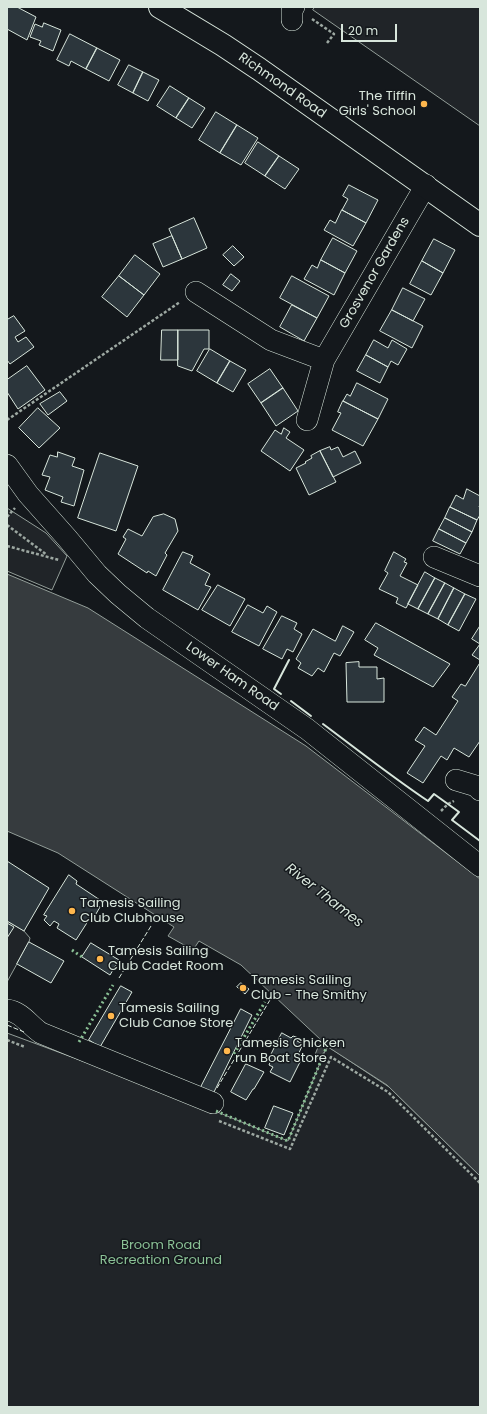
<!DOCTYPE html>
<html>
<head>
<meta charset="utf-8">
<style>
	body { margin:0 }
	#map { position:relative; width:487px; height:1414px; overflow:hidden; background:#14181c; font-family:Poppins,sans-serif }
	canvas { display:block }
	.frame { position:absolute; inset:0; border:8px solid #d8e6dc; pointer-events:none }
	.scale { position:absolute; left:341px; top:24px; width:56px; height:18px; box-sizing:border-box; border:2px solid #d8e6dc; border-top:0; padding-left:5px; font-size:12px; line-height:14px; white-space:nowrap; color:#d8e6dc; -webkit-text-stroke:3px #14181c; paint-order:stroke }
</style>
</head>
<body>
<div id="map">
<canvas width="487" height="1414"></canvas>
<div class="frame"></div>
<div class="scale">20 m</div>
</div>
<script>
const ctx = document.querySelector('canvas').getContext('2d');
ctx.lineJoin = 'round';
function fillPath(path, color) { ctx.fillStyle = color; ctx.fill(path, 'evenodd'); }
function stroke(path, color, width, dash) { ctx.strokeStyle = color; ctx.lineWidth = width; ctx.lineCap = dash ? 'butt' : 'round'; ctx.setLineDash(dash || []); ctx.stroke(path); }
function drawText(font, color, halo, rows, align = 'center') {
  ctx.font = font + ' Poppins,sans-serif'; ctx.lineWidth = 3; ctx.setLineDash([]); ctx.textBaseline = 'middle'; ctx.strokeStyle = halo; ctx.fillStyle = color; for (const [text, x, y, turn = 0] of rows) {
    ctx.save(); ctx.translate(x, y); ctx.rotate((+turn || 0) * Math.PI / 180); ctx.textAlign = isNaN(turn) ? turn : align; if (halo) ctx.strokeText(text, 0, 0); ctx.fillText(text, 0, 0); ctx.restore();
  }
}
const green = new Path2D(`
	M 315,7 L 480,7 L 480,126 L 313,10 Z
	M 7,508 L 46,533 L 67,556 L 52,590 L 7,571 Z
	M 7,921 L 24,931 L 30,938 L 29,942 L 7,982 Z
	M 7,1033 L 193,1102 L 288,1141 L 327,1046 L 389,1087 L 480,1176 L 480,1407 L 7,1407 Z`);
fillPath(green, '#202428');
stroke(green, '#939e99', 1);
const water = new Path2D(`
	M 7,574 L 88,608 L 306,746 L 480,879 L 480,1176 L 387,1085 L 328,1047 L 319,1059 L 314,1057 L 321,1040 L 241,965 L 199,941 L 193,950 L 168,936 L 174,927 L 58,853 L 7,831 Z`);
fillPath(water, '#363b3e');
stroke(water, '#939e99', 1);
const building = new Path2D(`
	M 7,7 L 17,7 L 36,17 L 27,40 L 7,29 Z
	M 44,23 L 61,30 L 53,51 L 39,45 L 41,41 L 30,37 L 35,24 L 42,27 Z
	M 70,34 L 97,48 L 86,69 L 71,61 L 69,66 L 57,60 Z
	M 97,48 L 120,60 L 109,81 L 86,69 Z
	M 129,65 L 143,72 L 133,93 L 118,85 Z
	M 143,72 L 159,80 L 148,101 L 133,93 Z
	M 170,86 L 189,98 L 176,118 L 157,106 Z
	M 189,98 L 205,108 L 192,128 L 176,118 Z
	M 216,112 L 237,125 L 220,153 L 199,140 Z
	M 237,125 L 258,138 L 241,165 L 220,153 Z
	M 258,142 L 279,156 L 265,176 L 245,163 Z
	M 279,156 L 299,169 L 285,189 L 265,176 Z
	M 349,185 L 378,200 L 366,223 L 342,210 L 348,199 L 343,196 Z
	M 342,210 L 366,223 L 353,246 L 324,230 L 330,220 L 335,223 Z
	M 194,218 L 207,248 L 182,259 L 169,229 Z
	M 172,236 L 182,259 L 163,267 L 153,244 Z
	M 333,238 L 357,251 L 345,273 L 321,260 Z
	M 434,239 L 455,250 L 443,273 L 422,261 Z
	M 233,246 L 244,257 L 234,266 L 223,255 Z
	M 135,255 L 160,274 L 144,295 L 119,276 Z
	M 321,260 L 345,273 L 334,295 L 304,279 L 312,265 L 317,268 Z
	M 422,261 L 443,273 L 431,295 L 410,284 Z
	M 231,274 L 240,281 L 232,291 L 223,285 Z
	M 119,276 L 144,295 L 127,317 L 102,297 Z
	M 292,276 L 329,296 L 317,318 L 280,298 Z
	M 403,288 L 425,299 L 413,321 L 392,310 Z
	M 292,305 L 317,318 L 304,341 L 280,327 Z
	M 392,310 L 423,326 L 412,348 L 380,331 Z
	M 14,316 L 25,331 L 15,337 L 18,342 L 26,337 L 34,347 L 10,364 L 7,360 L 7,320 Z
	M 162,330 L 178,330 L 178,360 L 161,360 Z
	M 178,330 L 209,330 L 209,349 L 204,349 L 192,371 L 178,366 Z
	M 374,340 L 388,348 L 392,340 L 407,349 L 398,365 L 391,361 L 388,367 L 366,355 Z
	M 210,349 L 230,361 L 217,383 L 197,371 Z
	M 366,355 L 388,367 L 380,383 L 357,371 Z
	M 230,361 L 246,370 L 233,392 L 217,383 Z
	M 27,366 L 45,390 L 18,409 L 7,392 L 7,380 Z
	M 270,369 L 283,388 L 261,403 L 248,384 Z
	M 357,383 L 388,399 L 378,419 L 343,401 L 347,394 L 350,396 Z
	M 283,388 L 298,411 L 276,426 L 261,403 Z
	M 60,392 L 67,401 L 48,415 L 40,404 Z
	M 343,401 L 378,419 L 363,446 L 332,430 L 341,413 L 338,412 Z
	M 38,408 L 60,428 L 39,448 L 19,428 Z
	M 284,428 L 290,432 L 286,438 L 304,450 L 290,471 L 261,451 L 275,430 L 281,434 Z
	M 330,447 L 331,450 L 338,447 L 343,457 L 355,451 L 361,463 L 333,477 L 320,451 Z
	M 320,451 L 336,482 L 309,495 L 296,468 L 306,463 L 305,462 L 312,458 L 311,456 Z
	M 58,452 L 75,458 L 72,466 L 84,470 L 74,506 L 61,502 L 63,497 L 45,490 L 50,477 L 42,475 L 50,455 L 57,457 Z
	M 100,453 L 138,466 L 116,531 L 78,518 Z
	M 467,489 L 480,496 L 480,504 L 479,507 L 480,507 L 480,515 L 477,520 L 450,507 L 456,495 L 463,499 Z
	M 450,507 L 477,520 L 472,532 L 445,518 Z
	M 164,514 L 175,519 L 178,531 L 165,553 L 167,555 L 156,576 L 148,571 L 147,573 L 118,554 L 126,539 L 123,537 L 128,529 L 142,536 L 153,517 Z
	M 445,518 L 472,532 L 466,543 L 439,529 Z
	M 439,529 L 466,543 L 460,554 L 433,541 Z
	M 183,552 L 193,556 L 190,563 L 210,574 L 205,585 L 211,587 L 198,610 L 163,590 Z
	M 394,552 L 406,559 L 404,562 L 407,563 L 400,576 L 418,585 L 406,608 L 396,603 L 398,598 L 379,589 L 388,573 L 385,571 Z
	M 425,572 L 435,578 L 418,609 L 408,604 Z
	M 435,578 L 445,583 L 428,614 L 418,609 Z
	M 445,583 L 454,588 L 438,619 L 428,614 Z
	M 218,585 L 245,599 L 230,626 L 202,610 Z
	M 454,588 L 465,594 L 448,625 L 438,619 Z
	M 465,594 L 476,599 L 459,631 L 448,625 Z
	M 248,605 L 263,613 L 267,606 L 277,612 L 259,646 L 232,632 Z
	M 282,616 L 297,623 L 294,629 L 302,634 L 293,652 L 287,649 L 282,659 L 263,649 Z
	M 376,623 L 450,664 L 433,687 L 374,655 L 378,648 L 365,640 Z
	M 343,626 L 354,632 L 340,656 L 334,653 L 324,672 L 318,668 L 312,676 L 298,668 L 301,663 L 296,659 L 313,629 L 335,641 Z
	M 480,626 L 480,660 L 472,655 L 480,644 L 472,639 Z
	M 359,662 L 359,667 L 377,667 L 377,679 L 384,678 L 384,702 L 347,702 L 346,663 Z
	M 480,663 L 480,741 L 469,757 L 454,748 L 447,760 L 441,756 L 423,783 L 407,773 L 425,746 L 415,740 L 424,727 L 436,735 L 458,701 L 452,697 L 461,684 L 465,686 Z
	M 7,861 L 49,888 L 24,931 L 7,921 Z
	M 69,875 L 77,881 L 76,884 L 100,900 L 97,905 L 100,907 L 93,919 L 90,918 L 76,940 L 57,928 L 59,924 L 54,921 L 50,926 L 44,920 L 47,916 L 44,915 Z
	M 7,923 L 14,927 L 7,938 Z
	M 29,942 L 64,961 L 51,983 L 17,964 Z
	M 91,943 L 119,960 L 110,975 L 82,957 Z
	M 241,983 L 249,989 L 245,994 L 237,987 Z
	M 121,986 L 132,992 L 100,1047 L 89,1040 Z
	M 241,1009 L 252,1015 L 213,1094 L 201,1087 Z
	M 282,1033 L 291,1038 L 293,1036 L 299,1038 L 297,1041 L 303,1044 L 298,1055 L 303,1056 L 290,1082 L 270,1072 L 273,1067 L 269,1065 L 271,1060 L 269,1059 Z
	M 246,1064 L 264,1072 L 254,1089 L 253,1089 L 246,1100 L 231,1092 Z
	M 274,1106 L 293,1113 L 284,1135 L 265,1128 Z`);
fillPath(building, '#2c363c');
stroke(building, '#d8e6dc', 1);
const minor = new Path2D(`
	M 292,20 L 292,10 L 294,7
	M 196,292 L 271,340 L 324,360 L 426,185
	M 307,420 L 324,360
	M 7,465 L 28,494 L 67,538 L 97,574 L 118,594 L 147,618 L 307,729 L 480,866
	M 434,557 L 480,576
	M 456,780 L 476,786 L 480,790
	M 7,1010 C 22,1012 29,1025 41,1033 L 213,1103`);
const major = new Path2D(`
	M 160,7 L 223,45 L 259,69 L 480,225`);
stroke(minor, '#d8e6dc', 22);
stroke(major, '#d8e6dc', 24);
stroke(new Path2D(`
	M 312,19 L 334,34 L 327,43
	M 7,420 L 180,302
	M 7,517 L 15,508
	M 7,525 L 47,555
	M 7,546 L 59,560
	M 441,811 L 448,804 L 454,801
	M 7,1040 L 25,1047
	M 219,1121 L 290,1149 L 331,1057 L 388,1092 L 480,1183`), '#9da8a2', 2.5, [3, 2]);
stroke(minor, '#14181c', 21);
stroke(major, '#14181c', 22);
stroke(new Path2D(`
	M 72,950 L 82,957
	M 79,1042 L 113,985
	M 234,1054 L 265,1002
	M 216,1111 L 288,1141 L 327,1046`), '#8ac095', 3, [2, 3]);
stroke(new Path2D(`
	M 119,978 L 151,926
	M 7,1025 L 24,1032
	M 217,1088 L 273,995`), '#d8e6dc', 1, [5, 2]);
stroke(new Path2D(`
	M 281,694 L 274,689 L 289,660
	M 291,701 L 311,716
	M 323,724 C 358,750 392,777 428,801 L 434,794 L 459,812 L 452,820 L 480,841`), '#d8e6dc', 2);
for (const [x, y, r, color] of [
	[424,104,4,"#ffb74d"],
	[72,911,4,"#ffb74d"],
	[100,959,4,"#ffb74d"],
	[243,988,4,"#ffb74d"],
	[111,1016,4,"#ffb74d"],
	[227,1051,4,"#ffb74d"]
]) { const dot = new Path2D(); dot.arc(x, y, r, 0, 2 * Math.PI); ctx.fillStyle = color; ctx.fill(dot); stroke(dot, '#14181c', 1.5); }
drawText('13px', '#d8e6dc', '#14181c', [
	["Richmond Road",282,86,35],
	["Grosvenor Gardens",375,273,-60],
	["Lower Ham Road",232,677,35]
]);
drawText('13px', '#d8e6dc', '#14181c', [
	["The Tiffin",416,97,"right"],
	["Girls' School",416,112,"right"],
	["Tamesis Sailing",80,904],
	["Club Clubhouse",80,919],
	["Tamesis Sailing",108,952],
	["Club Cadet Room",108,967],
	["Tamesis Sailing",251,981],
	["Club - The Smithy",251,996],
	["Tamesis Sailing",119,1009],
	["Club Canoe Store",119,1024],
	["Tamesis Chicken",235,1044],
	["run Boat Store",235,1059]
], 'left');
drawText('13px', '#8ac095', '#14181c', [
	["Broom Road",161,1246],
	["Recreation Ground",161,1261]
]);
drawText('italic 14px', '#d8e6dc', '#14181c', [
	["River Thames",324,896,38]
]);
</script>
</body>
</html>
